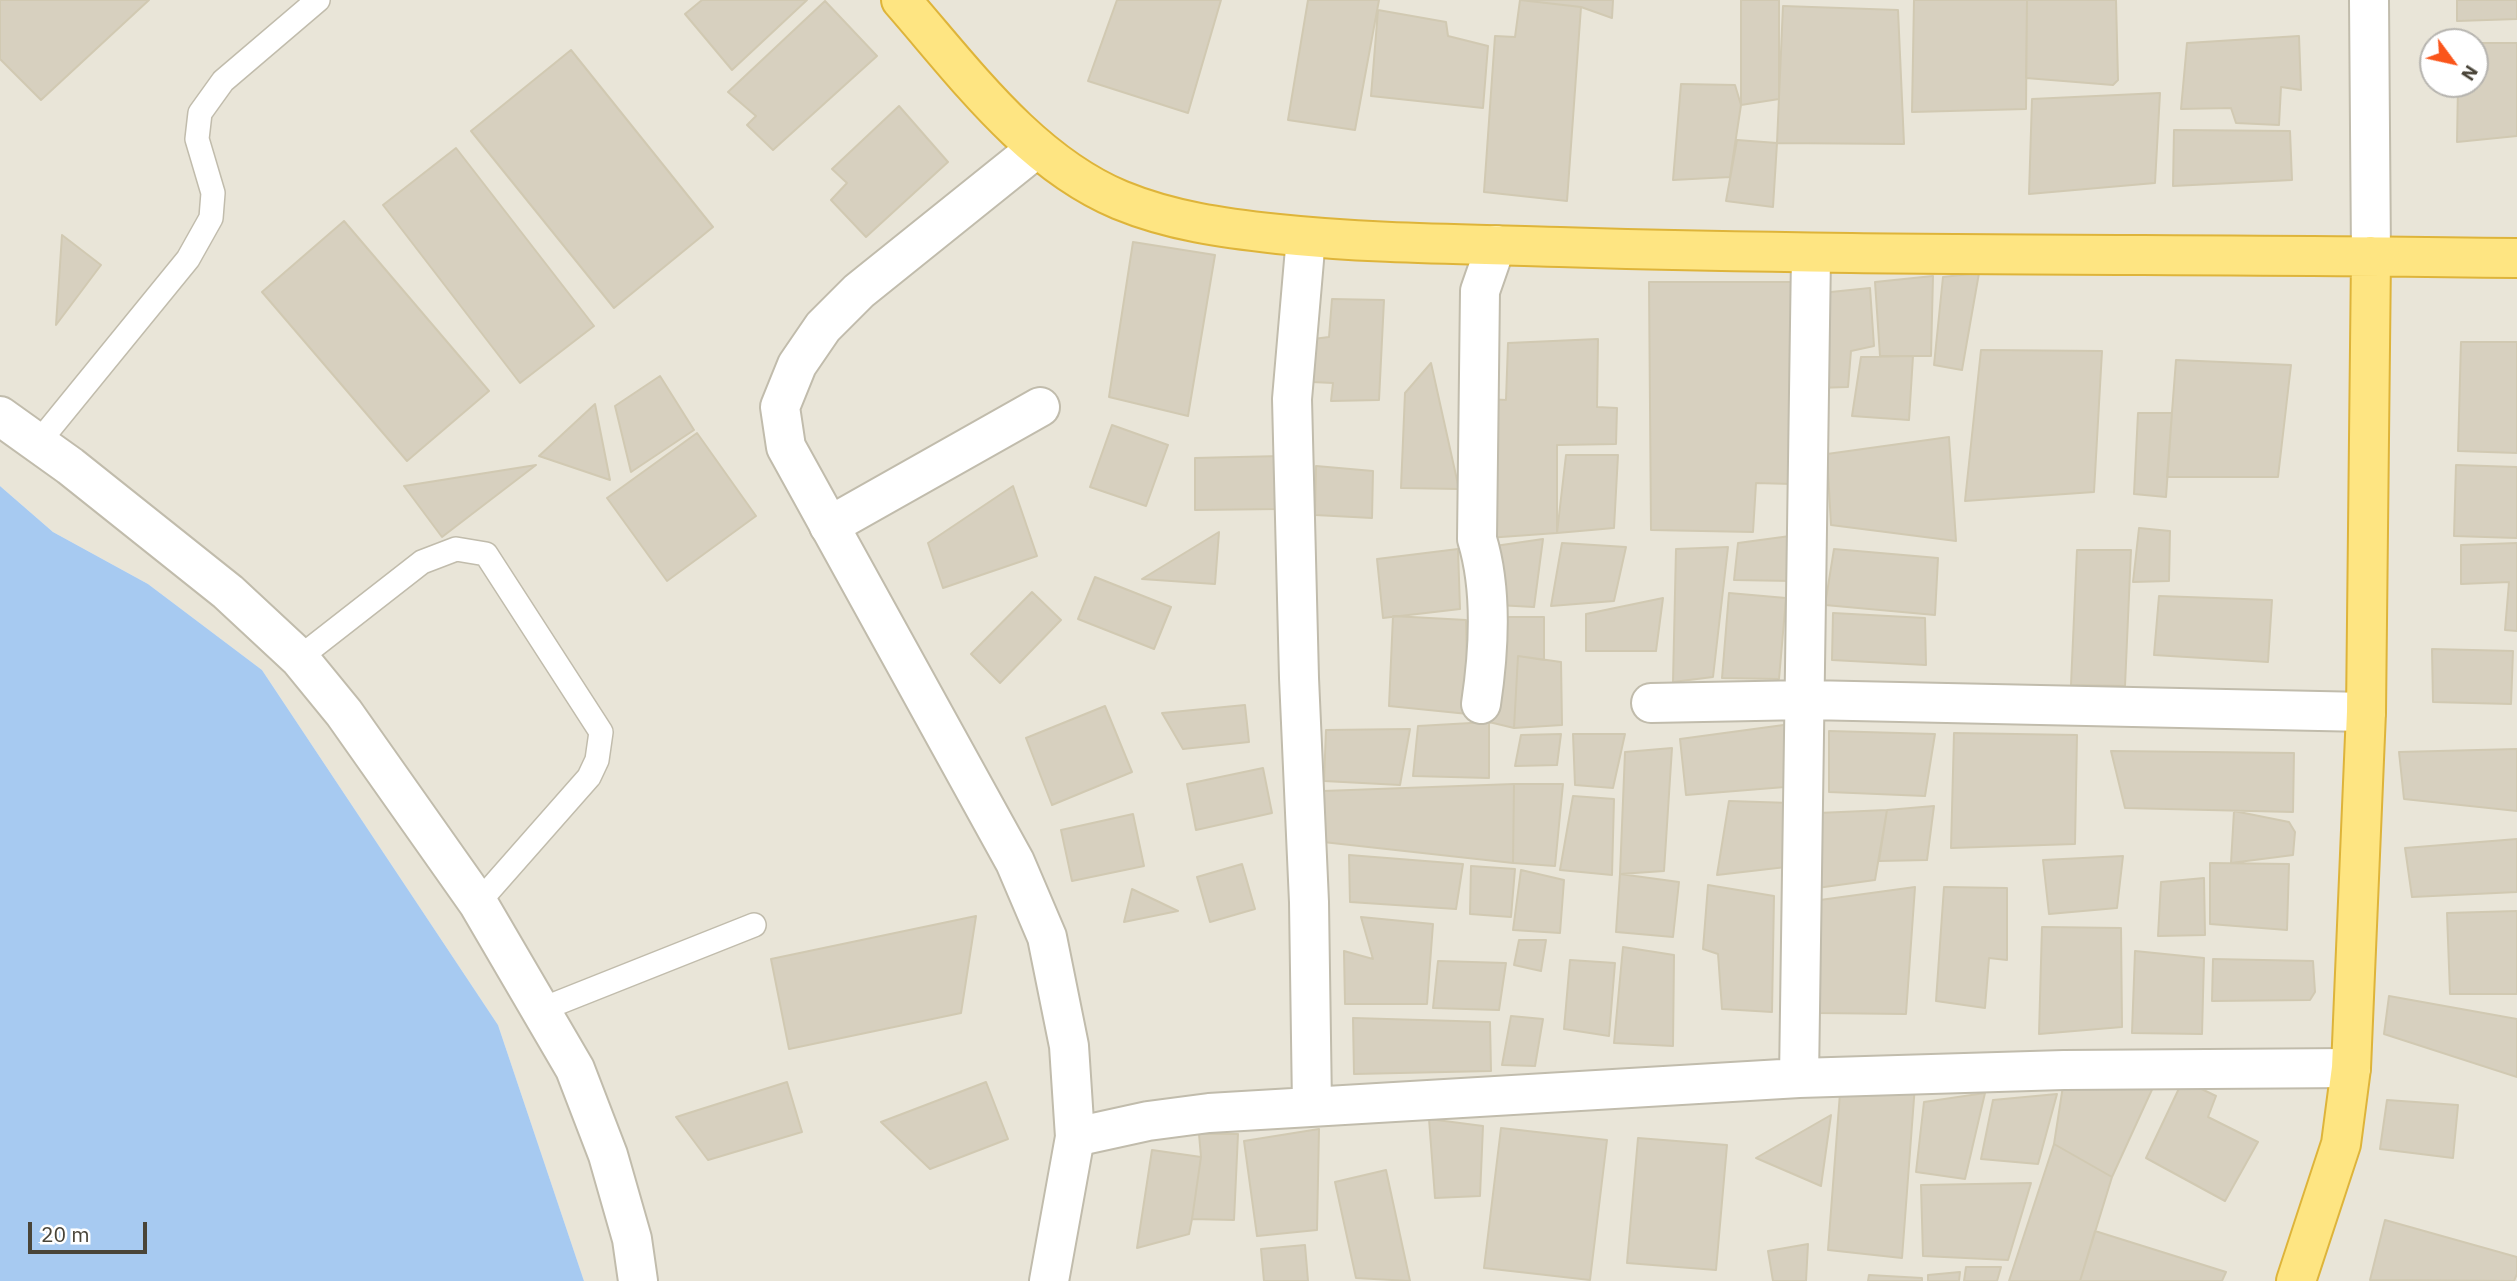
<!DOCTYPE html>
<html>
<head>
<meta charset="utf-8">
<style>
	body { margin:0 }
	#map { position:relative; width:2517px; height:1281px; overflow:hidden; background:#f5f3ea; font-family:"IBM Plex Sans",sans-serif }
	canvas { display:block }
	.north { position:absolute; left:2419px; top:28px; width:70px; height:70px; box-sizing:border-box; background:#fff; border:2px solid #b6b4af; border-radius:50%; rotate:123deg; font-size:19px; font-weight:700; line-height:28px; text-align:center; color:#494438 }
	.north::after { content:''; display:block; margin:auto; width:24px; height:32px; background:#fa551b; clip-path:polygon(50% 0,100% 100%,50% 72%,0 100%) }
	.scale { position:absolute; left:28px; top:1222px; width:119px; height:32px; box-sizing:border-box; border:4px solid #494438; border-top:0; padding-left:9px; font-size:21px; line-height:24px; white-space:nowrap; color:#494438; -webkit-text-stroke:5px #fff; paint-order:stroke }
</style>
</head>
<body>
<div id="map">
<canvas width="2517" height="1281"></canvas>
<div class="north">N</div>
<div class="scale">20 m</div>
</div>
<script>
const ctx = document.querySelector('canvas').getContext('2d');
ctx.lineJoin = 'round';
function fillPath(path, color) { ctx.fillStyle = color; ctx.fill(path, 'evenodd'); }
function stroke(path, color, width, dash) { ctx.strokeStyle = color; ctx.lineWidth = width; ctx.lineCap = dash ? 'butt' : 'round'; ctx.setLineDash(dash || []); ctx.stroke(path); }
fillPath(new Path2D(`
	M 0,0 L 2517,0 L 2517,1281 L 584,1281 L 498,1025 L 262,670 L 148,584 L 53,532 L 0,486 ZM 2433,42 L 2475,42 L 2475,84 L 2433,84 Z`), '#e9e5d8');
fillPath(new Path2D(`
	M 0,486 L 53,532 L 148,584 L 262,670 L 498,1025 L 584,1281 L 0,1281 Z`), '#a7caf1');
const building = new Path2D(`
	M 0,0 L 149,0 L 41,100 L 0,59 Z
	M 702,0 L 807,0 L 732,70 L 685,14 Z
	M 1117,0 L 1221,0 L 1188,113 L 1088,81 Z
	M 1308,0 L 1379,0 L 1355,130 L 1288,120 Z
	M 1520,0 L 1581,7 L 1567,201 L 1484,192 L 1495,36 L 1515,37 Z
	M 1520,0 L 1613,0 L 1612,18 L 1581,7 Z
	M 1741,0 L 1779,0 L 1779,99 L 1741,105 Z
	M 1914,0 L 2027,0 L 2026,109 L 1912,112 Z
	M 2027,0 L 2116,0 L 2118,80 L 2113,85 L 2026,78 Z
	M 2457,0 L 2517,0 L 2517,19 L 2457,21 Z
	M 825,1 L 877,56 L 773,150 L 747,125 L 756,116 L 728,92 Z
	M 1783,6 L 1898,10 L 1904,144 L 1777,143 Z
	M 1378,10 L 1446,22 L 1448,36 L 1488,46 L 1483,108 L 1371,96 Z
	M 2299,36 L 2301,90 L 2281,87 L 2279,125 L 2236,123 L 2231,108 L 2181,109 L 2187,43 Z
	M 2475,43 L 2517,43 L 2517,136 L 2457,142 L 2458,84 L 2475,84 Z
	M 571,50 L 713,227 L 614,308 L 471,131 Z
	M 1681,84 L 1735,85 L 1741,105 L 1730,177 L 1673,180 Z
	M 2160,93 L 2155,183 L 2029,194 L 2032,99 Z
	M 899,106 L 948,162 L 866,237 L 831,200 L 847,183 L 832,169 Z
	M 2174,130 L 2290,131 L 2292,180 L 2173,186 Z
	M 1737,140 L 1777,143 L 1773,207 L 1726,201 Z
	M 456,148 L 594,326 L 520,383 L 383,205 Z
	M 344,221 L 489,391 L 407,461 L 262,292 Z
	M 62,235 L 101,265 L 56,325 Z
	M 1133,242 L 1215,255 L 1188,416 L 1109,397 Z
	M 1979,273 L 1962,370 L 1934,365 L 1943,277 Z
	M 1933,276 L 1931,356 L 1880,356 L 1875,282 Z
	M 1649,282 L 1795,282 L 1792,484 L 1756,483 L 1753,532 L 1651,530 Z
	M 1870,288 L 1874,346 L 1851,351 L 1848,387 L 1816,388 L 1811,294 Z
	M 1332,299 L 1384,300 L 1379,400 L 1331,401 L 1333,383 L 1312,382 L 1313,339 L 1329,337 Z
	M 1598,339 L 1597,407 L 1617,408 L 1616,444 L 1557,445 L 1557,533 L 1487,538 L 1486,399 L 1506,400 L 1508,343 Z
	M 2461,342 L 2517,342 L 2517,453 L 2458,451 Z
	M 1981,350 L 2102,351 L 2094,492 L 1965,501 Z
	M 1913,356 L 1909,420 L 1852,416 L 1861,357 Z
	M 2176,360 L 2291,365 L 2278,477 L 2167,477 Z
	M 1431,363 L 1459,489 L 1401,488 L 1405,393 Z
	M 660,376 L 694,430 L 631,472 L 615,406 Z
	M 595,404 L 610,480 L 539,456 Z
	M 2138,413 L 2172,413 L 2166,497 L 2134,494 Z
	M 1112,425 L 1168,445 L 1146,506 L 1090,487 Z
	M 697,433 L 756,516 L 667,581 L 607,498 Z
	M 1949,437 L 1956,541 L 1831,525 L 1827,454 Z
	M 1566,455 L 1618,455 L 1614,528 L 1557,533 Z
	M 1282,456 L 1278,509 L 1195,510 L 1195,458 Z
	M 536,465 L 442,537 L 404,486 Z
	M 2456,465 L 2517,467 L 2517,538 L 2454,536 Z
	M 1316,466 L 1373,471 L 1372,518 L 1315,515 Z
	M 1013,486 L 1037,556 L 943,588 L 928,543 Z
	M 2139,528 L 2170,531 L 2169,581 L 2133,582 Z
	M 1219,532 L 1215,584 L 1142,579 Z
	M 1790,536 L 1793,581 L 1734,580 L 1738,543 Z
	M 1543,539 L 1534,607 L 1497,605 L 1495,546 Z
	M 1562,543 L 1626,547 L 1614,601 L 1551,606 Z
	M 2517,543 L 2517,631 L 2505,630 L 2509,582 L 2461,584 L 2461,545 Z
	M 1728,547 L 1713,677 L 1673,682 L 1676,549 Z
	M 1458,549 L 1460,609 L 1383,618 L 1377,559 Z
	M 1834,549 L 1938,558 L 1935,615 L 1825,605 Z
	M 2077,550 L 2131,550 L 2125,686 L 2071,685 Z
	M 1095,577 L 1171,607 L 1154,649 L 1078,619 Z
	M 1032,592 L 1061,620 L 1000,683 L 971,654 Z
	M 1729,593 L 1786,598 L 1779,679 L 1722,678 Z
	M 2159,596 L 2272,600 L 2268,662 L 2154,655 Z
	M 1663,598 L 1656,651 L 1586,651 L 1586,614 Z
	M 1833,613 L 1925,618 L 1926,665 L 1832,660 Z
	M 1393,616 L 1466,620 L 1468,714 L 1389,706 Z
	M 1498,617 L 1544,617 L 1544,660 L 1518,656 L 1514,728 L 1489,722 Z
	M 2432,649 L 2513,651 L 2511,704 L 2433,702 Z
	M 1518,656 L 1561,662 L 1562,725 L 1514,728 Z
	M 1245,705 L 1249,742 L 1183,749 L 1162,713 Z
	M 1105,706 L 1132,772 L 1052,805 L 1026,738 Z
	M 1489,722 L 1489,778 L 1413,776 L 1418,726 Z
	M 1791,724 L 1785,787 L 1686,795 L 1680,739 Z
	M 1410,729 L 1400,785 L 1324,781 L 1326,730 Z
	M 1829,731 L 1935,734 L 1925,796 L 1829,792 Z
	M 1954,733 L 2077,735 L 2075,844 L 1951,848 Z
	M 1561,734 L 1557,765 L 1515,766 L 1521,735 Z
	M 1573,734 L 1625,734 L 1613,788 L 1575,785 Z
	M 1672,748 L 1664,871 L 1620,874 L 1625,752 Z
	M 2517,749 L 2517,811 L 2404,799 L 2399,752 Z
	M 2111,751 L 2294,753 L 2293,812 L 2125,808 Z
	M 1263,768 L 1272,813 L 1196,830 L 1187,784 Z
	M 1514,784 L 1513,863 L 1323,842 L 1323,791 Z
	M 1514,784 L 1563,784 L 1555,866 L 1513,863 Z
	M 1573,796 L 1614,799 L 1612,875 L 1560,870 Z
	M 1729,801 L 1791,803 L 1786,867 L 1717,875 Z
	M 1934,806 L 1927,860 L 1879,861 L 1887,810 Z
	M 1887,810 L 1875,880 L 1817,888 L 1818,813 Z
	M 2234,811 L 2289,822 L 2295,832 L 2293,855 L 2231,863 Z
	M 1133,814 L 1144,866 L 1072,881 L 1061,830 Z
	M 2517,839 L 2517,892 L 2412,897 L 2405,848 Z
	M 1349,855 L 1463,864 L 1456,909 L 1350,902 Z
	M 2123,856 L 2117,908 L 2049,914 L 2043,860 Z
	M 2210,863 L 2289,864 L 2287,930 L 2210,924 Z
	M 1242,864 L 1255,909 L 1210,922 L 1197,877 Z
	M 1471,866 L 1515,869 L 1511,917 L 1470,914 Z
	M 1521,870 L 1564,880 L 1560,933 L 1513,930 Z
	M 1620,874 L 1679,882 L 1673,937 L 1616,932 Z
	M 2204,878 L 2205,935 L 2158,936 L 2161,882 Z
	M 1708,885 L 1774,896 L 1772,1012 L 1722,1009 L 1718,954 L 1703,949 Z
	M 1915,887 L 1906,1014 L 1818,1013 L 1820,900 Z
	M 1944,887 L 2007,888 L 2007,960 L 1989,958 L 1985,1008 L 1936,1001 Z
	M 1132,889 L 1178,911 L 1124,922 Z
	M 2517,911 L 2517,994 L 2450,994 L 2447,913 Z
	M 976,916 L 961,1013 L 789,1049 L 771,959 Z
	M 1361,917 L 1433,924 L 1427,1004 L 1345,1004 L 1344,951 L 1373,959 Z
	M 2042,927 L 2121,928 L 2122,1027 L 2039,1034 Z
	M 1519,940 L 1546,940 L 1541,971 L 1514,965 Z
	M 1623,947 L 1674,955 L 1673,1046 L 1614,1043 Z
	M 2135,951 L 2204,958 L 2202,1034 L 2132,1033 Z
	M 2213,959 L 2313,961 L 2315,992 L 2310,1000 L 2212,1001 Z
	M 1570,960 L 1615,963 L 1609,1036 L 1564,1029 Z
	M 1438,961 L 1506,963 L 1499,1010 L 1433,1008 Z
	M 2389,996 L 2517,1019 L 2517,1077 L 2384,1034 Z
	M 1511,1016 L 1543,1019 L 1535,1066 L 1502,1065 Z
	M 1353,1018 L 1490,1022 L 1491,1071 L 1354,1074 Z
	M 2065,1073 L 2155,1083 L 2112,1177 L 2054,1144 Z
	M 2183,1080 L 2216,1096 L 2208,1117 L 2258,1142 L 2225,1201 L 2146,1158 Z
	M 787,1082 L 802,1132 L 708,1160 L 676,1117 Z
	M 986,1082 L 1008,1139 L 930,1169 L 881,1122 Z
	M 1915,1085 L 1902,1258 L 1828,1250 L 1840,1093 Z
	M 1985,1093 L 1965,1179 L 1916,1172 L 1924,1102 Z
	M 2057,1094 L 2038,1164 L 1981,1159 L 1993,1100 Z
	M 2387,1100 L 2458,1105 L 2453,1158 L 2380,1149 Z
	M 1831,1115 L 1821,1186 L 1756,1158 Z
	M 1429,1119 L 1483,1126 L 1480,1196 L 1435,1198 Z
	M 1501,1128 L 1607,1140 L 1590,1280 L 1484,1268 Z
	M 1319,1129 L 1317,1230 L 1257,1236 L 1244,1141 Z
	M 1199,1134 L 1238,1134 L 1234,1220 L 1192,1219 L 1201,1157 Z
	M 1638,1138 L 1727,1145 L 1716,1270 L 1627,1263 Z
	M 2054,1144 L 2112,1177 L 2080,1281 L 2009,1281 Z
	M 1152,1150 L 1201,1157 L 1192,1219 L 1189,1234 L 1137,1248 Z
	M 1386,1170 L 1410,1281 L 1356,1278 L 1335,1182 Z
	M 2031,1183 L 2008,1260 L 1923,1256 L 1921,1185 Z
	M 2385,1220 L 2517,1257 L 2517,1274 L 2514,1281 L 2370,1280 Z
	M 2095,1231 L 2226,1272 L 2222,1281 L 2080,1281 Z
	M 1808,1244 L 1806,1281 L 1773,1281 L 1768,1251 Z
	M 1305,1245 L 1308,1281 L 1264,1281 L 1261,1249 Z
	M 1966,1267 L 2001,1267 L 1997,1281 L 1964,1281 Z
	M 1960,1272 L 1959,1281 L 1928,1281 L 1928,1275 Z
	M 1869,1275 L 1922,1278 L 1922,1281 L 1868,1281 Z`);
fillPath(building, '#d7d0bf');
stroke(building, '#d1c9b2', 2);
const service = new Path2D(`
	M 38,443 L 188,259 L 211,218 L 213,193 L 197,139 L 200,113 L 223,81 L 318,0
	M 299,658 L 422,562 L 456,549 L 486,554 L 601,732 L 597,760 L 589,777 L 478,903
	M 540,1010 L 754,925`);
const minor = new Path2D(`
	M 2369,0 L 2371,256
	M 1306,237 L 1292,399 L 1299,678 L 1309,902 L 1312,1106
	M 829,526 L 1040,407
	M 1651,703 L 1807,700 L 2366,712
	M 1481,704 C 1489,651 1493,591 1477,539 L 1480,291 L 1496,245
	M 1799,1078 L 1811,255
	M 1075,1137 L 1148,1121 L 1209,1113 L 1799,1078 L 2064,1070 L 2351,1068`);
const tertiary = new Path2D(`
	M 1037,148 L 859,291 L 823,327 L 797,365 L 780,407 L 786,447 L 1015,862 L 1047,937 L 1069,1046 L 1075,1137 L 1049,1281
	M 0,416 L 70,466 L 228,592 L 299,658 L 344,713 L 478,903 L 575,1069 L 608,1155 L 632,1239 L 638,1281`);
const trunk = new Path2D(`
	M 901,0 C 964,72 1029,162 1120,200 C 1171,221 1223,228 1278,234 C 1372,244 1466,244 1560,247 C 1879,257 2198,253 2517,258
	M 2296,1281 L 2341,1144 L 2351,1068 L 2366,712 L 2371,256`);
stroke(service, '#c1bcac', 26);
stroke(minor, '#c1bcac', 42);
stroke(tertiary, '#c1bcac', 42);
stroke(trunk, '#deb43a', 42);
stroke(service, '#fff', 23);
stroke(minor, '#fff', 38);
stroke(tertiary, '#fff', 38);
stroke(trunk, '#fee582', 38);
</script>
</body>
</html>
